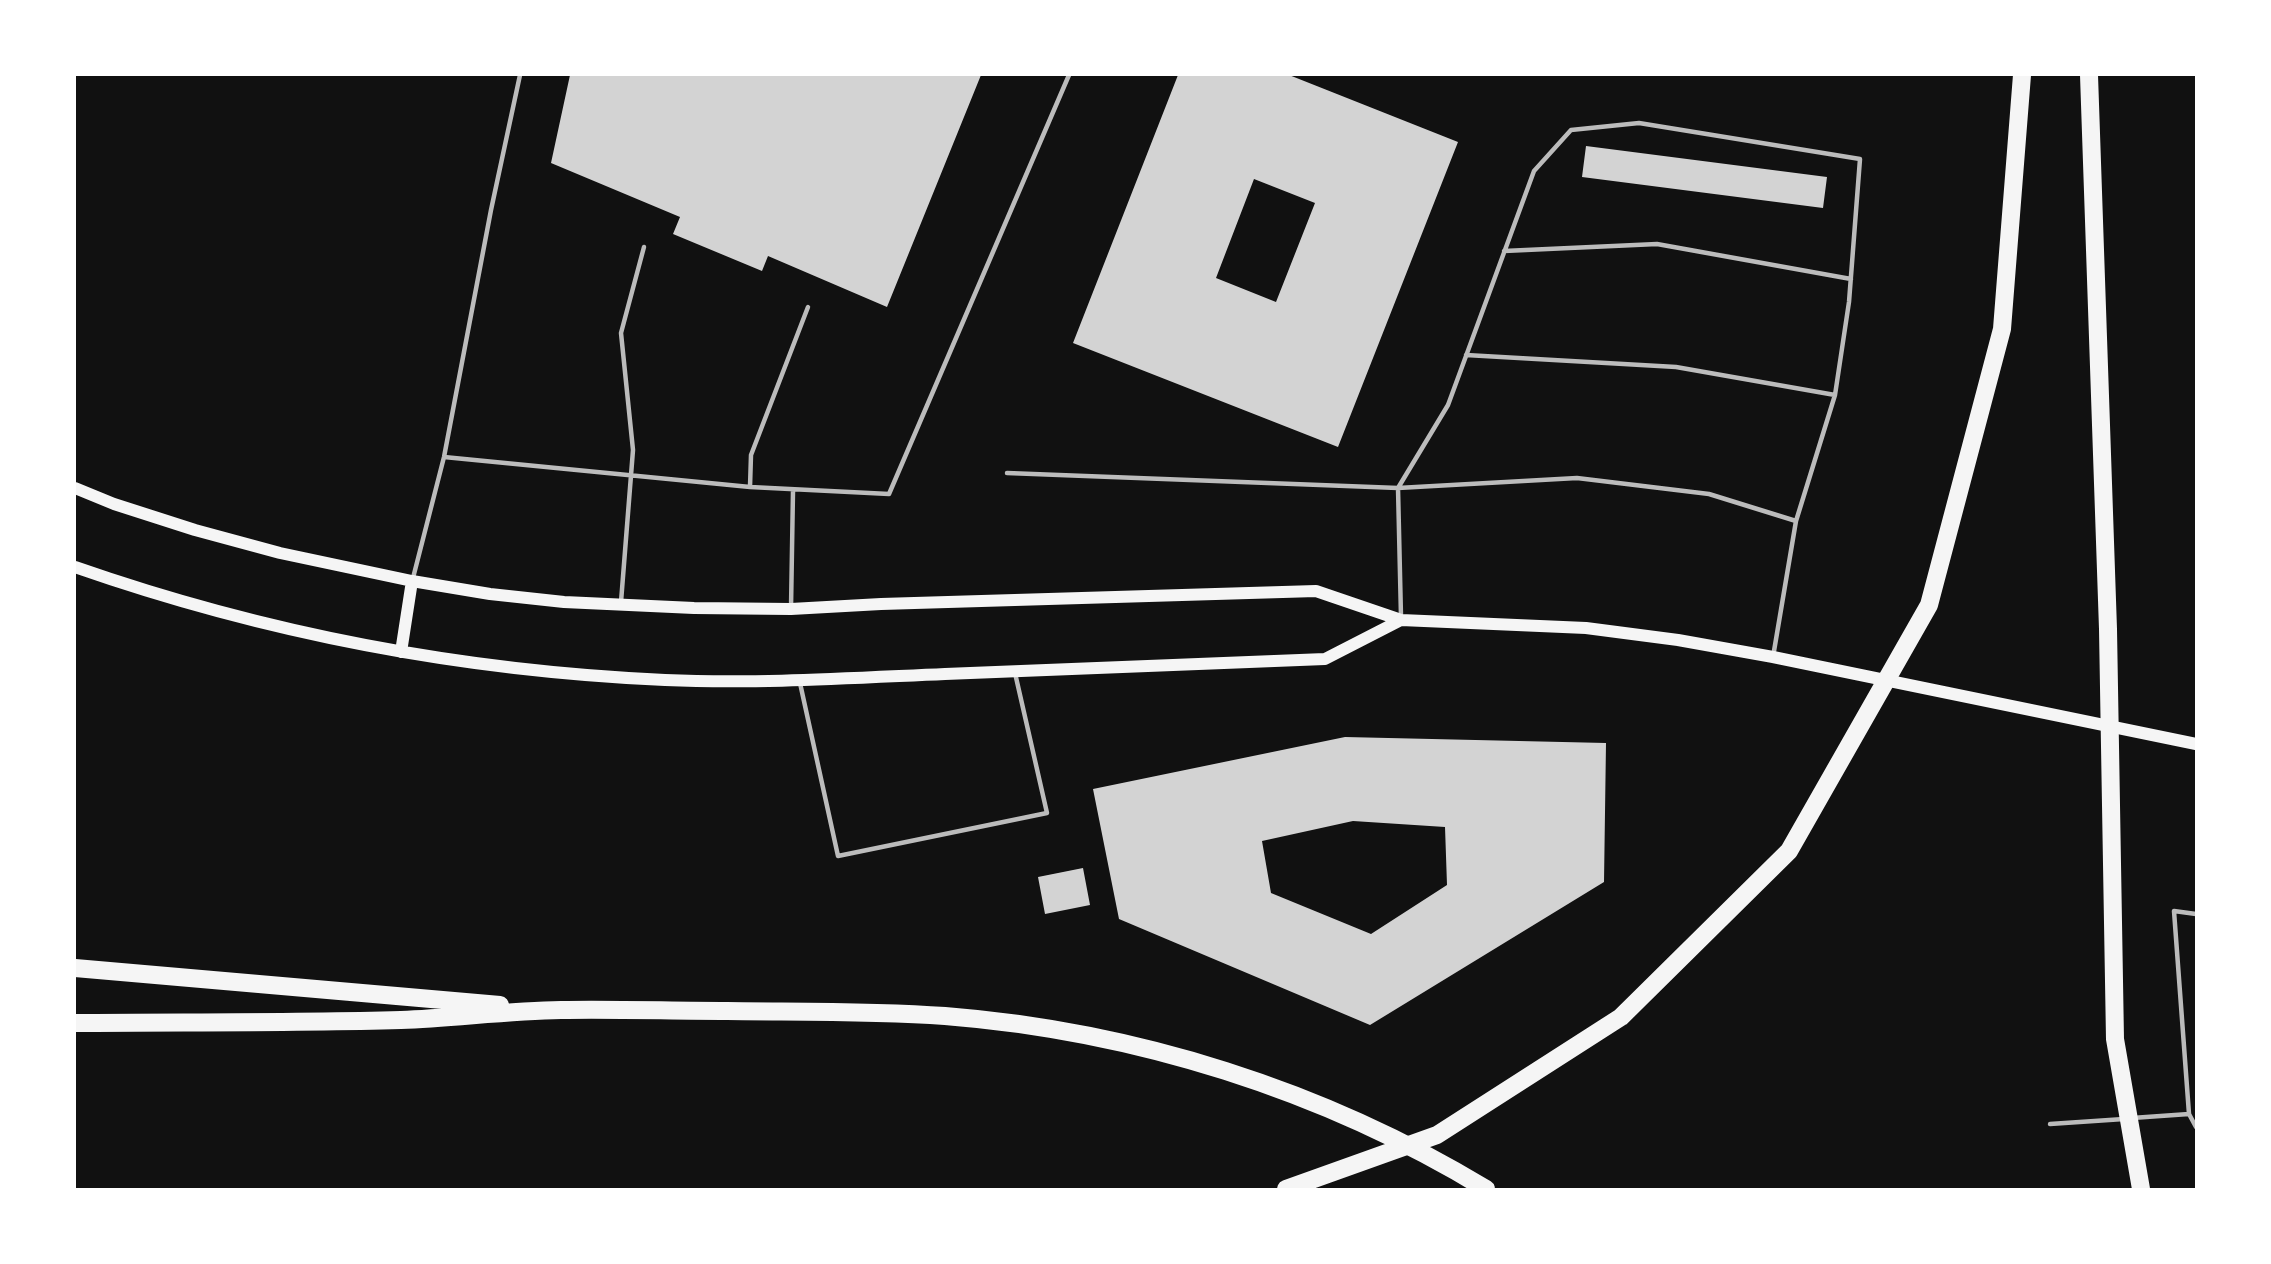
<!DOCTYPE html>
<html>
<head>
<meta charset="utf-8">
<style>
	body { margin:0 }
	#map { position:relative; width:2271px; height:1264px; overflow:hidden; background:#111; font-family:Montserrat,sans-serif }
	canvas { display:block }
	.frame { position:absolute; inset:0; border:76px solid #fff; pointer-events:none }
</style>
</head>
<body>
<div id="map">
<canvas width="2271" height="1264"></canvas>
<div class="frame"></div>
</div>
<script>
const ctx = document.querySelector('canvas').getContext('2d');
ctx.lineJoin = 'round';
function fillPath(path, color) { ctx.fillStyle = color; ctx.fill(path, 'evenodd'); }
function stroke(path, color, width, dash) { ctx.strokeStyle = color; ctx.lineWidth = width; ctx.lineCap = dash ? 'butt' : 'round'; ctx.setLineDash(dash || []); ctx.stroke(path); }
fillPath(new Path2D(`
	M 570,75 L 981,75 L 887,307 L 768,256 L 762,271 L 673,234 L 680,217 L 551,163 Z
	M 1178,75 L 1289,75 L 1458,142 L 1338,447 L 1073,343 ZM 1254,179 L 1315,203 L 1276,302 L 1216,278 Z
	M 1586,146 L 1827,177 L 1823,208 L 1582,177 Z
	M 1345,737 L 1606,743 L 1604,882 L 1370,1025 L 1119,919 L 1093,789 ZM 1353,821 L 1445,827 L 1447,885 L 1371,934 L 1271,893 L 1262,841 Z
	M 1083,868 L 1090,905 L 1045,914 L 1038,877 Z`), '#d3d3d3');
stroke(new Path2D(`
	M 1504,251 L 1657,244 L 1851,279
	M 1466,355 L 1676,367 L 1835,395
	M 444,457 L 750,487 L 889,494 L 1069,75
	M 1007,473 L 1398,488 L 1577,478 L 1709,494 L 1796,521
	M 750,487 L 751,455 L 808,307
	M 413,578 L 444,457 L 491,210 L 520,75
	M 621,602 L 633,450 L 621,333 L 644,247
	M 791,608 L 793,491
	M 1401,617 L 1398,488 L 1448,405 L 1534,171 L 1571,130 L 1639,123 L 1860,159 L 1849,302 L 1835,395 L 1796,521 L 1773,657
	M 800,683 L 838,856 L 1047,813 L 1015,673
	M 2196,914 L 2174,911 L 2189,1114 L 2196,1127
	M 2132,1118 L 2189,1114
	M 2050,1124 L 2124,1119`), '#bcbcbc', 4.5);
stroke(new Path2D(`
	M 75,488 L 114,504 L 195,530 L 280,553 L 412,581 L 490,594 L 564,602 L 694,608 L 791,609 L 881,604 L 1316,591 L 1401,620 L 1586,628 L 1678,640 L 1773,657 L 2196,744
	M 75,567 C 267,634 462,671 665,680 C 758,684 852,678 945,674 C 1071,668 1198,664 1325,659 L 1401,620
	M 401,652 L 412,581`), '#f5f5f5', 12);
stroke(new Path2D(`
	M 2089,75 L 2108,629 L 2115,1039 L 2141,1189
	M 75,968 L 500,1005
	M 75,1023 C 184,1022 293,1023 401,1020 C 454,1018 507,1011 561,1010 C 616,1009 672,1011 727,1011 C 800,1012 872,1011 945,1016 C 1135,1031 1323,1090 1486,1189
	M 1286,1189 L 1437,1135 L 1621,1017 L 1789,851 L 1929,605 L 2002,329 L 2022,75`), '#f5f5f5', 18);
</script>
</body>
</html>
